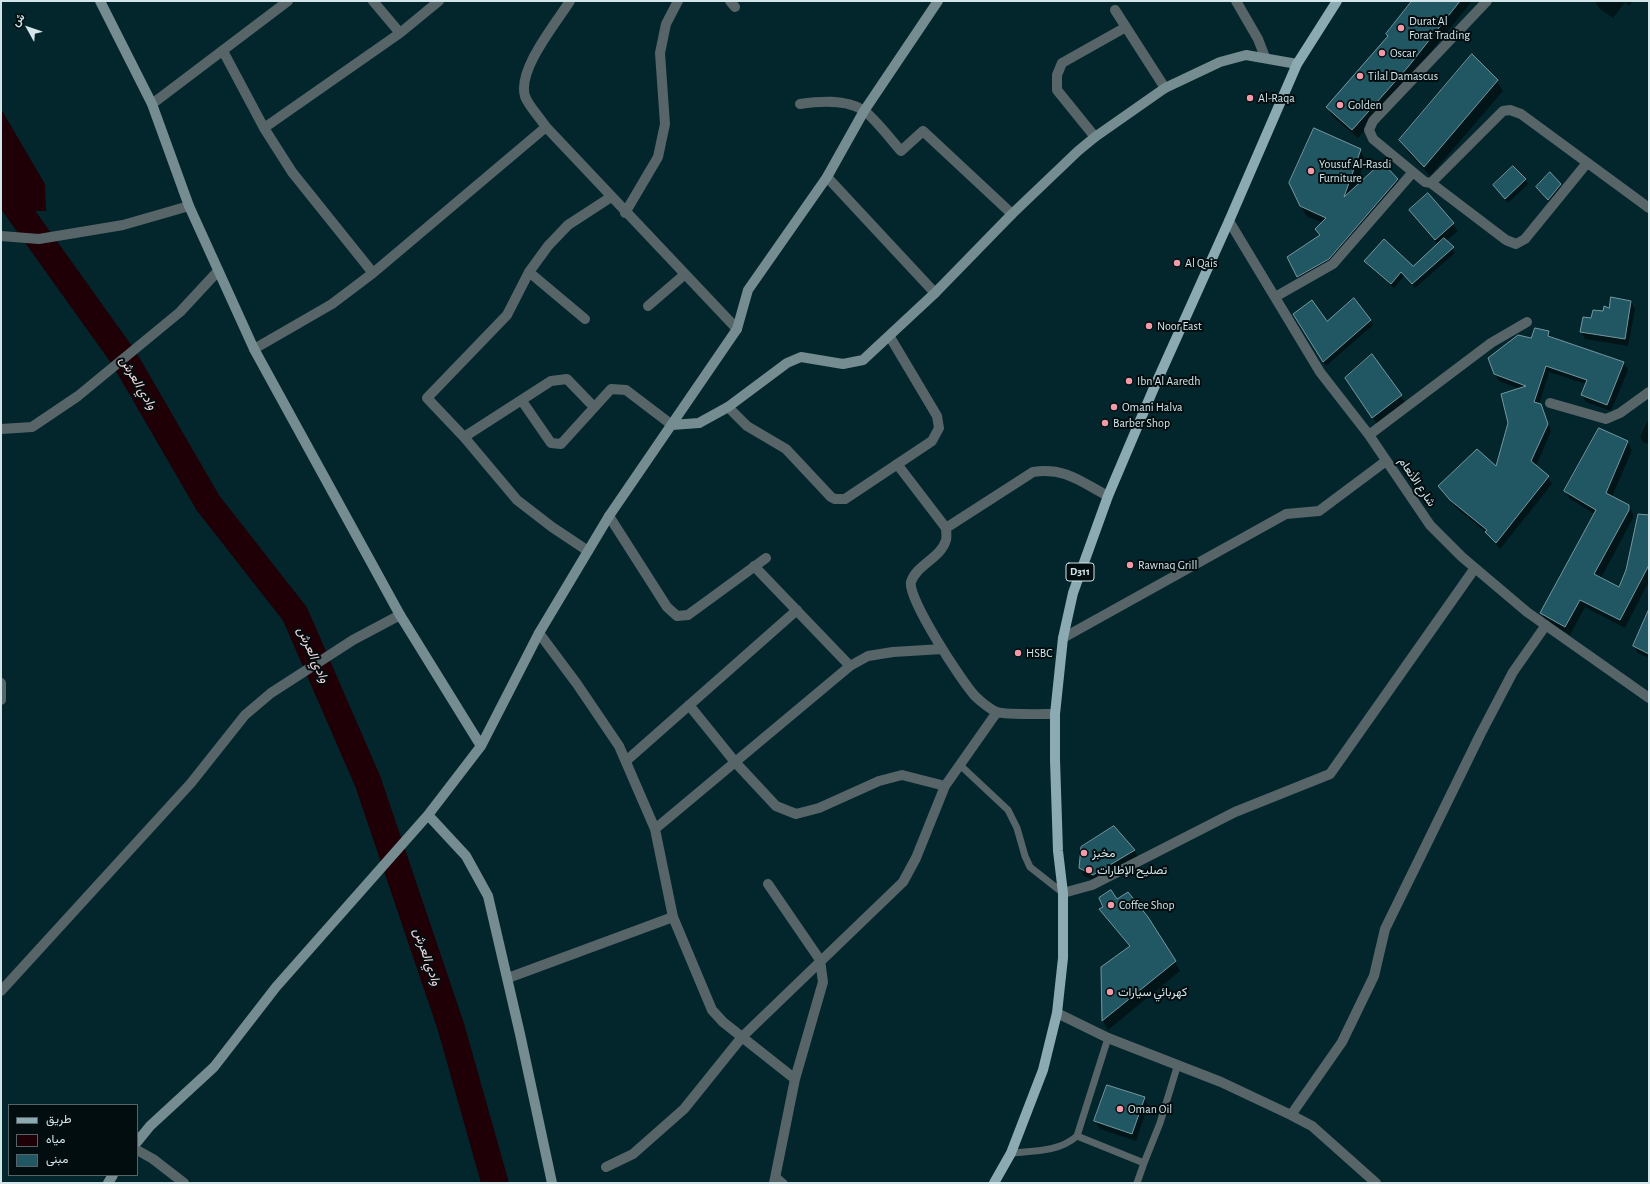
<!DOCTYPE html>
<html>
<head>
<meta charset="utf-8">
<style>
	body { margin:0 }
	#map { position:relative; width:1650px; height:1184px; overflow:hidden; background:#03262d; font-family:"Alegreya Sans",Vazirmatn,sans-serif }
	canvas { display:block }
	.frame { position:absolute; inset:0; border:2px solid #d3e5e9; pointer-events:none }
	.legend { position:absolute; left:8px; top:1104px; width:130px; height:72px; box-sizing:border-box; background:#020d10; border:1px solid #566367; margin:0; padding:5px 7px; list-style:none; font-size:12px; color:#d3e5e9 }
	.legend li { display:flex; align-items:center; gap:8px; height:20px }
	.legend b { width:20px; border:1px solid #566367 }
	.north { position:absolute; left:8px; top:8px; width:40px; height:40px; -webkit-text-stroke:3px #020d10; paint-order:stroke; rotate:310deg; font-size:11px; font-weight:700; line-height:16px; text-align:center; color:#d3e5e9 }
	.north::after { content:''; display:block; margin:auto; width:14px; height:18px; background:#d3e5e9; clip-path:polygon(50% 0,100% 100%,50% 72%,0 100%) }
</style>
</head>
<body>
<div id="map">
<canvas width="1650" height="1184"></canvas>
<div class="frame"></div>
<ul class="legend">
<li><b style="height:5px;background:#8caab1"></b>طريق</li>
<li><b style="height:11px;background:#1e0006"></b>مياه</li>
<li><b style="height:11px;background:#215762"></b>مبنى</li>
</ul>
<div class="north">ش</div>
</div>
<script>
const ctx = document.querySelector('canvas').getContext('2d');
ctx.lineJoin = 'round';
function fillPath(path, color) { ctx.fillStyle = color; ctx.fill(path, 'evenodd'); }
function stroke(path, color, width, dash) { ctx.strokeStyle = color; ctx.lineWidth = width; ctx.lineCap = dash ? 'butt' : 'round'; ctx.setLineDash(dash || []); ctx.stroke(path); }
function drawText(font, color, halo, rows, align = 'center') {
  ctx.font = font + ' "Alegreya Sans",Vazirmatn,sans-serif'; ctx.lineWidth = 4; ctx.setLineDash([]); ctx.textBaseline = 'middle'; ctx.strokeStyle = halo; ctx.fillStyle = color; for (const [text, x, y, turn = 0] of rows) {
    ctx.save(); ctx.translate(x, y); ctx.rotate((+turn || 0) * Math.PI / 180); ctx.textAlign = isNaN(turn) ? turn : align; if (halo) ctx.strokeText(text, 0, 0); ctx.fillText(text, 0, 0); ctx.restore();
  }
}
fillPath(new Path2D(`
	M 1,109 L 45,184 L 46,211 L 1,211 Z`), '#1e0006');
fillPath(new Path2D(`
	M 1414,1 L 1472,1 L 1412,76 L 1358,138 L 1332,116 L 1327,107 L 1389,37 Z
	M 1595,1 L 1633,1 L 1629,6 L 1625,2 L 1613,18 L 1599,8 Z
	M 1497,81 L 1503,91 L 1430,176 L 1406,150 L 1400,140 Z
	M 1360,150 L 1365,159 L 1356,188 L 1382,163 L 1398,179 L 1403,189 L 1334,268 L 1303,286 L 1288,258 L 1320,236 L 1316,229 L 1323,223 L 1306,216 L 1301,206 Z
	M 1550,173 L 1563,189 L 1552,204 L 1537,187 Z
	M 1525,179 L 1528,184 L 1508,203 L 1494,185 Z
	M 1428,194 L 1458,231 L 1446,241 L 1455,253 L 1415,288 L 1404,276 L 1394,288 L 1368,265 L 1366,261 L 1413,268 L 1438,245 L 1410,210 Z
	M 1631,302 L 1635,309 L 1628,346 L 1585,339 L 1581,331 L 1592,319 L 1610,309 Z
	M 1294,315 L 1327,322 L 1371,320 L 1373,325 L 1326,366 Z
	M 1536,329 L 1549,332 L 1552,338 L 1624,363 L 1628,370 L 1611,411 L 1586,402 L 1582,395 L 1586,384 L 1549,372 L 1539,405 L 1544,412 L 1551,431 L 1536,466 L 1548,477 L 1552,484 L 1500,549 L 1487,533 L 1455,507 L 1440,487 L 1496,467 L 1520,389 L 1499,381 L 1495,374 L 1531,340 Z
	M 1372,356 L 1405,402 L 1377,424 L 1350,384 Z
	M 1649,418 L 1649,444 L 1643,442 L 1640,437 Z
	M 1627,442 L 1632,450 L 1612,497 L 1629,506 L 1633,514 L 1633,518 L 1601,578 L 1620,588 L 1649,516 L 1649,581 L 1625,628 L 1585,607 L 1570,635 L 1546,621 L 1541,613 L 1595,514 L 1570,499 L 1565,491 Z
	M 1649,616 L 1649,658 L 1638,653 L 1634,646 Z
	M 1134,850 L 1138,857 L 1098,882 L 1084,876 L 1080,868 Z
	M 1100,909 L 1175,962 L 1180,971 L 1108,1030 L 1103,1021 L 1102,968 L 1130,947 L 1106,918 Z
	M 1144,1098 L 1148,1105 L 1136,1141 L 1100,1129 L 1095,1121 Z`), '#0007');
stroke(new Path2D(`
	M 1,193 L 11,200 L 124,358 L 208,503 L 295,614 L 368,782 L 451,1027 L 495,1183`), '#1e0006', 27);
const building = new Path2D(`
	M 1412,1 L 1460,1 L 1408,67 L 1352,130 L 1326,107 L 1388,36 L 1386,34 Z
	M 1472,54 L 1498,80 L 1424,167 L 1399,140 Z
	M 1314,128 L 1361,149 L 1344,197 L 1382,162 L 1398,179 L 1329,259 L 1297,277 L 1287,257 L 1320,235 L 1315,229 L 1326,218 L 1300,206 L 1289,183 Z
	M 1513,166 L 1526,179 L 1505,199 L 1493,185 Z
	M 1550,172 L 1561,184 L 1548,200 L 1536,187 Z
	M 1428,193 L 1454,223 L 1435,240 L 1409,210 Z
	M 1444,238 L 1454,247 L 1412,284 L 1401,272 L 1391,284 L 1364,261 L 1384,239 L 1413,266 Z
	M 1611,297 L 1631,301 L 1625,339 L 1580,332 L 1583,317 L 1591,318 L 1593,310 L 1603,311 L 1604,306 L 1609,308 Z
	M 1354,298 L 1371,320 L 1323,362 L 1293,314 L 1312,300 L 1327,321 Z
	M 1535,328 L 1549,331 L 1548,336 L 1624,362 L 1607,405 L 1581,395 L 1587,380 L 1546,366 L 1534,402 L 1541,404 L 1548,424 L 1531,461 L 1549,476 L 1496,543 L 1485,532 L 1487,530 L 1450,500 L 1438,486 L 1477,449 L 1496,466 L 1508,423 L 1501,394 L 1526,386 L 1494,374 L 1488,358 L 1518,335 L 1531,338 Z
	M 1372,354 L 1402,395 L 1372,418 L 1345,378 Z
	M 1599,428 L 1628,441 L 1606,493 L 1629,505 L 1629,510 L 1594,574 L 1619,587 L 1626,570 L 1638,514 L 1649,515 L 1649,565 L 1620,620 L 1580,600 L 1565,627 L 1540,613 L 1596,510 L 1564,491 Z
	M 1649,609 L 1649,654 L 1633,646 Z
	M 1114,826 L 1135,850 L 1093,875 L 1079,868 L 1081,847 Z
	M 1111,890 L 1117,899 L 1128,892 L 1148,917 L 1176,961 L 1102,1021 L 1101,967 L 1130,946 L 1099,909 L 1103,907 L 1099,898 Z
	M 1107,1085 L 1145,1097 L 1132,1134 L 1094,1121 Z`);
fillPath(building, '#215762');
stroke(building, '#7598a0', 1);
stroke(new Path2D(`
	M 960,765 L 1008,810 L 1017,828 L 1025,856 L 1030,867 L 1063,893
	M 1077,1136 L 1108,1038
	M 1011,1153 C 1034,1151 1059,1152 1077,1136 L 1144,1163 L 1160,1123 L 1178,1064
	M 776,1176 L 784,1183
	M 1137,1183 L 1144,1163`), '#576569', 7);
stroke(new Path2D(`
	M 570,1 C 556,23 517,70 525,96 C 527,104 541,119 546,127 L 737,329
	M 730,1 L 735,7
	M 1236,1 L 1258,39 L 1265,57
	M 1487,1 L 1373,121 L 1369,130 L 1373,139 L 1425,182 L 1431,183 L 1503,111 L 1510,110 L 1521,114 L 1649,208
	M 1115,10 L 1165,88
	M 400,33 L 439,1
	M 223,51 L 264,128 L 292,172 L 373,273
	M 152,104 L 288,1
	M 800,104 C 820,101 845,99 863,110 C 874,117 892,141 901,151 L 923,131 L 1012,214
	M 264,128 L 400,33 L 373,1
	M 1095,137 L 1057,90 L 1057,75 L 1062,63 L 1126,27
	M 827,177 L 935,293
	M 1431,183 L 1506,240 L 1516,244 L 1525,239 L 1587,163
	M 625,213 L 658,157 L 665,124 L 660,53 L 666,24 L 678,1
	M 1229,221 L 1320,372 L 1369,435 L 1430,525 L 1462,557 L 1527,612 L 1649,698
	M 1,236 L 39,239 L 123,225 L 189,206
	M 529,272 L 585,319
	M 1275,297 L 1333,264 L 1413,172
	M 648,306 L 684,275
	M 254,349 L 332,304 L 373,273 L 546,127
	M 522,401 L 551,443 L 561,444 L 611,389 L 626,390 L 672,425
	M 1550,403 L 1606,419 L 1620,413 L 1649,392
	M 728,407 L 747,426 L 786,449 L 831,497 L 835,499 L 845,499 L 932,441 L 939,428 L 937,416 L 890,337
	M 1,429 L 32,427 L 78,396 L 180,312 L 218,271
	M 1369,435 L 1491,343 L 1527,322
	M 464,437 L 551,381 L 567,379 L 594,407
	M 897,464 L 946,528 C 946,531 947,536 946,540 C 941,558 917,564 911,582 C 907,598 962,682 975,696 C 980,701 991,710 997,712 C 1006,715 1044,714 1055,714
	M 609,516 L 667,607 L 677,616 L 688,615 L 766,558
	M 946,528 L 1033,472 C 1065,467 1081,482 1108,496
	M 588,551 L 552,527 L 517,500 L 464,437 L 427,398 L 507,315 L 529,272 L 548,246 L 568,225 L 611,197
	M 754,566 L 850,666
	M 1063,638 L 1286,514 L 1319,511 L 1386,461
	M 1,683 L 1,700
	M 689,705 L 735,762 L 776,806 L 796,814 L 819,808 L 879,781 L 902,775 L 945,786 L 997,712
	M 626,761 L 797,610
	M 655,829 L 850,666 L 868,656 L 893,652 L 942,649
	M 768,884 L 820,960 L 823,982 L 795,1079 L 774,1183
	M 1063,893 L 1092,885 L 1235,812 L 1330,774 L 1475,568
	M 673,917 L 712,1010 L 723,1022 L 795,1079
	M 508,978 L 673,917 L 655,829 L 619,746 L 577,684 L 539,633
	M 1,991 L 191,783 L 245,715 L 271,693 L 353,640 L 400,615
	M 1057,1013 L 1108,1038 L 1221,1082 L 1291,1115 L 1312,1126 L 1376,1183
	M 1291,1115 L 1342,1042 L 1374,976 L 1385,929 L 1481,733 L 1513,672 L 1546,625
	M 137,1150 L 153,1159 L 184,1183
	M 606,1167 L 633,1154 L 684,1109 L 742,1037 L 903,882 L 916,858 L 945,786`), '#576569', 10);
stroke(new Path2D(`
	M 100,1 L 152,104 L 189,206 L 254,349 L 400,615 L 481,746
	M 672,425 L 699,423 L 728,407 L 787,363 L 801,357 L 843,364 L 863,360 L 935,293 L 1012,214 L 1078,151 L 1095,137 L 1165,88 L 1220,62 L 1246,55 L 1297,64
	M 428,815 L 466,856 L 488,896 L 520,1034 L 552,1183
	M 137,1142 L 150,1126 L 214,1067 L 276,987 L 428,815 L 481,746 L 539,633 L 609,516 L 737,329 L 748,290 L 827,177 L 864,111 L 938,1
	M 108,1183 L 113,1175`), '#758c91', 10);
stroke(new Path2D(`
	M 994,1183 L 1011,1153 L 1043,1070 L 1057,1013 L 1063,958 L 1063,893 L 1058,851 L 1055,760 L 1055,714 L 1063,638 L 1073,593 L 1108,496 L 1153,390 L 1229,221 L 1297,64 L 1337,1`), '#8caab1', 10);
for (const [x, y, r, color] of [
	[1401,28,4,"#f39aa8"],
	[1382,53,4,"#f39aa8"],
	[1360,76,4,"#f39aa8"],
	[1250,98,4,"#f39aa8"],
	[1340,105,4,"#f39aa8"],
	[1311,171,4,"#f39aa8"],
	[1177,263,4,"#f39aa8"],
	[1149,326,4,"#f39aa8"],
	[1129,381,4,"#f39aa8"],
	[1114,407,4,"#f39aa8"],
	[1105,423,4,"#f39aa8"],
	[1130,565,4,"#f39aa8"],
	[1018,653,4,"#f39aa8"],
	[1084,853,4,"#f39aa8"],
	[1089,870,4,"#f39aa8"],
	[1111,905,4,"#f39aa8"],
	[1110,992,4,"#f39aa8"],
	[1120,1109,4,"#f39aa8"]
]) { const dot = new Path2D(); dot.arc(x, y, r, 0, 2 * Math.PI); ctx.fillStyle = color; ctx.fill(dot); stroke(dot, '#020d10', 1.5); }
for (const [x, y, w] of [
	[1080,572,28]
]) { const box = new Path2D(); box.roundRect(x - w / 2, y - 9, w, 18, 3); ctx.fillStyle = '#020d10'; ctx.fill(box); stroke(box, '#d3e5e9', 1); }
drawText('bold 11px', '#d3e5e9', null, [
	["D311",1080,572]
]);
drawText('12px', '#d3e5e9', '#020d10', [
	["Durat Al",1409,21],
	["Forat Trading",1409,35],
	["Oscar",1390,53],
	["Tilal Damascus",1368,76],
	["Al-Raqa",1258,98],
	["Golden",1348,105],
	["Yousuf Al-Rasdi",1319,164],
	["Furniture",1319,178],
	["Al Qais",1185,263],
	["Noor East",1157,326],
	["Ibn Al Aaredh",1137,381],
	["Omani Halva",1122,407],
	["Barber Shop",1113,423],
	["Rawnaq Grill",1138,565],
	["HSBC",1026,653],
	["مخبز",1092,853],
	["تصليح الإطارات",1097,870],
	["Coffee Shop",1119,905],
	["كهربائي سيارات",1118,992],
	["Oman Oil",1128,1109]
], 'left');
drawText('12px', '#d3e5e9', '#020d10', [
	["شارع الأنعام",1417,482,56]
]);
drawText('italic 13px', '#f8d8dc', '#020d10', [
	["وادي العرش",138,383,59],
	["وادي العرش",313,655,66],
	["وادي العرش",427,957,71]
]);
</script>
</body>
</html>
